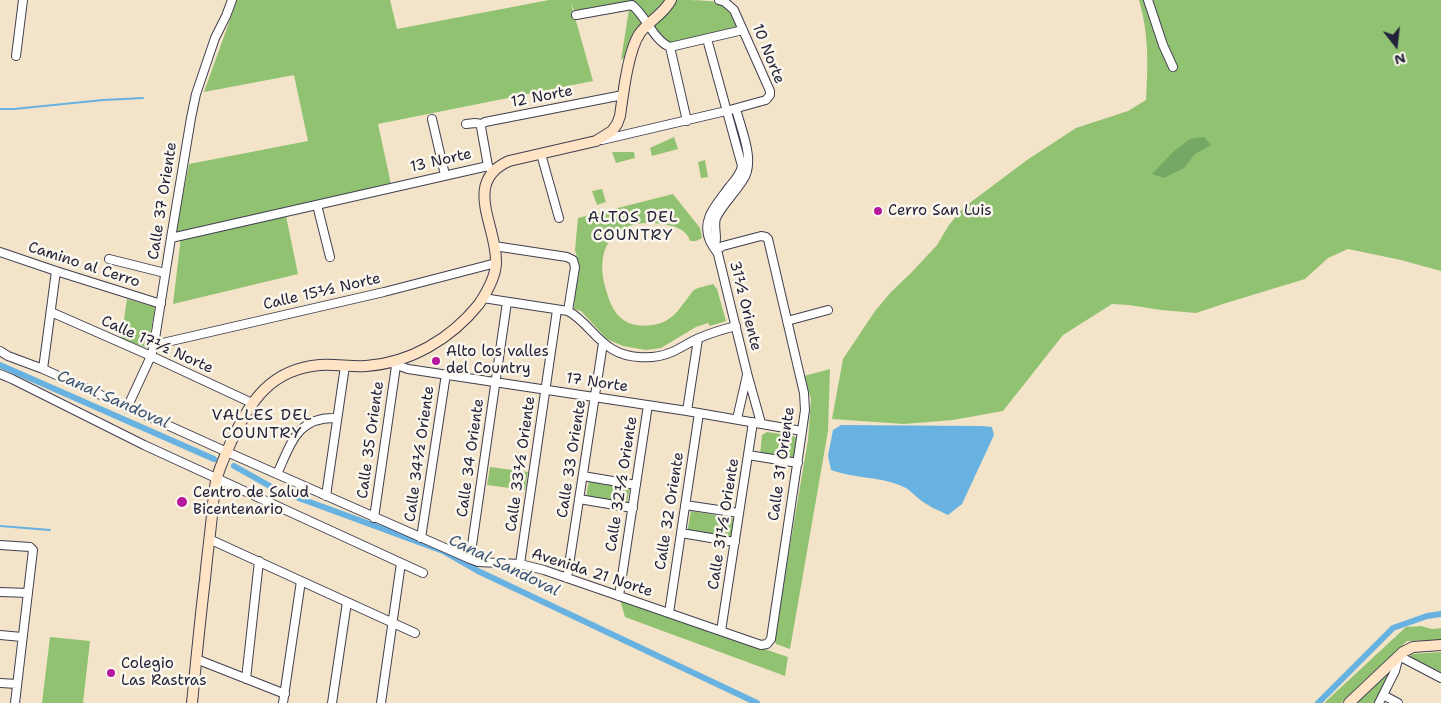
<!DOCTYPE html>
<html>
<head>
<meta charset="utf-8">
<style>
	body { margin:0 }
	#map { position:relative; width:1441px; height:703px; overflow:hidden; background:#f3e4c9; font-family:"Shantell Sans",sans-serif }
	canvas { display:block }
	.north { position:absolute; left:1371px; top:20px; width:50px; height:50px; -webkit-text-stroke:4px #fbf7ec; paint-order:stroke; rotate:164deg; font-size:14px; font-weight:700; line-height:20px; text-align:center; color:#22223b }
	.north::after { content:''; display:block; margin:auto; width:18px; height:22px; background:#22223b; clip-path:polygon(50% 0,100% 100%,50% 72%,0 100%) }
</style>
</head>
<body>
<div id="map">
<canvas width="1441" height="703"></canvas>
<div class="north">N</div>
</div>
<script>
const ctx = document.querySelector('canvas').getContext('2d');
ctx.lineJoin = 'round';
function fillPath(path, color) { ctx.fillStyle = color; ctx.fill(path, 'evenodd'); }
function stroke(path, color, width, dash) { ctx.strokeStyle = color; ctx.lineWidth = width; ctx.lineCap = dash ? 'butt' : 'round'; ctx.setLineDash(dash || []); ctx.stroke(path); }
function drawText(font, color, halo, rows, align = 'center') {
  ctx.font = font + ' "Shantell Sans",sans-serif'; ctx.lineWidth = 5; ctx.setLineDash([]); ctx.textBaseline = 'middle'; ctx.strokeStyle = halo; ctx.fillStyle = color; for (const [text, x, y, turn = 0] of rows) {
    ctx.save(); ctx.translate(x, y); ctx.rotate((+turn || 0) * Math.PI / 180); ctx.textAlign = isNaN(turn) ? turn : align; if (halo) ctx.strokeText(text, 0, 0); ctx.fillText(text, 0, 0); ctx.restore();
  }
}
fillPath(new Path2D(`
	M 237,0 L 390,0 L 397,29 L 549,0 L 669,0 L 626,56 L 621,60 L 630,3 L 575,12 L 571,3 L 593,81 L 378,124 L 391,184 L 175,235 L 189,164 L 308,141 L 294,75 L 204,92 Z
	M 674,0 C 686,0 716,0 726,4 C 734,9 737,21 740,29 L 670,45 L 665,43 L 651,24 Z
	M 1139,0 L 1441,0 L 1441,271 L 1401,260 L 1348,249 L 1328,258 L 1305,279 L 1226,303 L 1196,313 L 1161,310 L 1129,305 L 1112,304 L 1063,335 L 1003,411 L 953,420 L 904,424 L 832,419 L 843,359 L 875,311 L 891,292 L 911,273 L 937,245 L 949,225 L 963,208 L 1027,160 L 1076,128 L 1128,111 L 1146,100 C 1148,65 1149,34 1139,0 Z
	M 674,137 L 678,149 L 652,156 L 650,148 Z
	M 612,152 L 634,152 L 635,158 L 616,163 Z
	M 705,160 L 708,177 L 701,178 L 698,162 Z
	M 602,189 L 606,202 L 597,205 L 592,191 Z
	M 673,194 L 700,228 L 702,238 L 696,241 L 690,241 C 687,230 677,227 667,225 C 619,215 592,243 606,290 C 609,299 612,310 620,317 C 628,325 641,327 652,325 C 670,323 677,312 687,299 C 689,296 692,292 694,290 C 699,287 707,286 713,284 L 717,289 L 726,321 L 710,326 L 708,323 L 696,327 L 661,348 L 646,350 L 623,346 L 607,339 L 581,311 L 574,309 L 578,261 L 575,250 L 578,218 Z
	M 285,211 L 298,274 L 173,304 L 181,237 Z
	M 127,299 L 155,307 L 148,348 L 121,339 Z
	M 830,369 L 828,431 L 790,649 L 776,644 L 774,639 L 808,440 L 811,399 L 804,376 Z
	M 767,432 L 794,436 L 799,440 L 795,459 L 760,455 L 762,435 Z
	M 490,467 L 528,472 L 525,490 L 487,485 Z
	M 589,480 L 630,487 L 627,503 L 586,497 Z
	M 691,511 L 734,518 L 731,539 L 687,533 Z
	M 620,600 L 788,657 L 785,676 L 625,617 Z
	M 1421,626 L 1432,629 L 1441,628 L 1441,640 L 1407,641 L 1341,703 L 1324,703 L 1406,627 Z
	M 50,637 L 90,641 L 83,703 L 42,703 Z
	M 1441,652 L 1441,672 L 1409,657 L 1412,654 Z
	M 1393,669 L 1376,703 L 1353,703 Z`), '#91c272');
fillPath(new Path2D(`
	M 1204,137 L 1211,145 L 1195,154 L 1184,168 L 1164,178 L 1152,174 L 1174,151 L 1190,139 Z`), '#74a864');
fillPath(new Path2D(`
	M 841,425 L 981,426 L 992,427 L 994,435 L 962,504 L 948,515 C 938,510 927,506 918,498 C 914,495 911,491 906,488 C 883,476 855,479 831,470 L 828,456 L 833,430 Z`), '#67b2e0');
stroke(new Path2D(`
	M 0,109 L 14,109 L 103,100 L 143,98
	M 0,526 L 50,530`), '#67b2e0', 2);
stroke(new Path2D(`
	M 0,365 L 214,459
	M 234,466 L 277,490 L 443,551 L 478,571 L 757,703
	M 1318,703 L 1393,628 L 1427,616 L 1441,614`), '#67b2e0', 6);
const street = new Path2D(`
	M 1148,0 L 1163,45 L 1173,67
	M 576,15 L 632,5 C 646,16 654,41 670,47 L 743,30
	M 707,39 L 742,166 C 740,175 735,180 730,186 C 718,203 700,219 710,241 C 712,246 716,250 718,254 L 747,373 L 761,423
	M 670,47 L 687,121
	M 16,56 L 23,0
	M 432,119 L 445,175
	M 466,124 L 475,123 L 482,124 L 485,122 L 623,95
	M 482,124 L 481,127 L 488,166 L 491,170
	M 602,140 L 726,111 L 766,100 L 770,95 L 770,91 L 734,10 L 725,2 L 719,0
	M 541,154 L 559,218
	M 317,205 L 330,257
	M 171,238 L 488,166
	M 494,246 L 567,257 L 573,260 L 575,267 L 568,311
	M 714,248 C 719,239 713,228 716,218 C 723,204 735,193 743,180 C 756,162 741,129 736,109
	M 0,252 L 56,271 L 161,304
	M 109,259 L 165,273
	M 483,298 L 568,311 C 585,320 595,339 612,349 C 628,359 654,360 672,352 C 681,348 690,342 699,338 C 711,333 724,329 736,326
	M 51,312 L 151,356 L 252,403
	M 787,321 L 828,310
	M 154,345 L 384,292 L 496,263
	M 0,351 L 8,356 L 43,369 L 227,452 L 470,559 L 478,562 L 520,564 L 544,570 L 761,645 L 767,644 L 771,639 L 802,431 L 805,410 L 804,393 L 768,239 L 766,237 L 761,236 L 723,246 L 716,250
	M 388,362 L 408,369 L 687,411 L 802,431
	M 43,369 L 56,271
	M 0,374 L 12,379 L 144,445 L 423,573
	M 127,408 L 151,356 L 154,345 L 171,238 L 191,118 L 196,94 L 215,38 L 226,16 L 232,0
	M 687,411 L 698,339
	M 737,419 L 747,375
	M 748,455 L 798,463
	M 277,474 C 291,444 297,416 337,418
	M 583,476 L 636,485
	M 326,496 L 345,366
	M 579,499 L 633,508
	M 685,505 L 739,513
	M 374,518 L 396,366
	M 681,533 L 735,542
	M 421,538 L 446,374
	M 209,539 L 415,633
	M 0,545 L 30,547 L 33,550 L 15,703
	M 470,559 L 507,302
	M 520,564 L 557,310
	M 567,578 L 603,343
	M 0,592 L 28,593
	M 619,596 L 648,405
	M 669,613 L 699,413
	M 721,631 L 753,422
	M 0,635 L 22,637
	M 196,659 L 285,694
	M 246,679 L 259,561
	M 0,683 L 17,684
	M 1383,695 L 1398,703
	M 283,703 L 301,581
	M 332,703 L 347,602
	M 381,703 L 401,563
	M 1379,703 L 1395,671 L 1399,656 L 1441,678`);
const secondary = new Path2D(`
	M 192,703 C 196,662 200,620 205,579 C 207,557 210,536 212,515 C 213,503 214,492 216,481 C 219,468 226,454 231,442 C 250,401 271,369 320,365 C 336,364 351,367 366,366 C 410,363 451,339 479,304 C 487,292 496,277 496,262 C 497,226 462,182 509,161 L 596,141 L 612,131 L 617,124 L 620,116 C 623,95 628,50 640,33 C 649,21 664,14 671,0
	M 1349,703 L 1403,652 L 1413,647 L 1441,645`);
stroke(street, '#413f50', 10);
stroke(secondary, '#413f50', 12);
stroke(street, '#fff', 8);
stroke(secondary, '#fee4c5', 10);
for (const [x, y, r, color] of [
	[878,211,5,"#b5179e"],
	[436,361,5,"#b5179e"],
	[182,502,6,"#b5179e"],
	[111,673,5,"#b5179e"]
]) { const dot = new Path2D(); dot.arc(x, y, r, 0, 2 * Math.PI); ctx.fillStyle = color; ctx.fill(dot); stroke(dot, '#fbf7ec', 2); }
drawText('15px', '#22223b', '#fbf7ec', [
	["10 Norte",768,54,68],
	["12 Norte",542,97,-11],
	["13 Norte",441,161,-13],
	["Calle 37 Oriente",163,201,-81],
	["Camino al Cerro",84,265,18],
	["Calle 15½ Norte",322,292,-13],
	["31½ Oriente",745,306,76],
	["Calle 17½ Norte",157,345,24],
	["17 Norte",597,383,8],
	["Calle 35 Oriente",371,440,-82],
	["Calle 34½ Oriente",420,454,-82],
	["Calle 34 Oriente",471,458,-82],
	["Calle 33 Oriente",572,459,-81],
	["Calle 33½ Oriente",521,464,-82],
	["Calle 31 Oriente",782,464,-82],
	["Calle 32½ Oriente",622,484,-81],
	["Calle 32 Oriente",670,511,-81],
	["Calle 31½ Oriente",724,524,-81],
	["Avenida 21 Norte",592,573,18]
]);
drawText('15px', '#22223b', '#fbf7ec', [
	["Cerro San Luis",888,211],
	["Alto los valles",446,352],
	["del Country",446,369],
	["Centro de Salud",193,493],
	["Bicentenario",193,510],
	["Colegio",121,664],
	["Las Rastras",121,681]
], 'left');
ctx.letterSpacing = '1px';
drawText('16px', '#22223b', '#fbf7ec', [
	["ALTOS DEL",633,218],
	["COUNTRY",633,236],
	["VALLES DEL",262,416],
	["COUNTRY",262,434]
]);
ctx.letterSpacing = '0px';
drawText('italic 16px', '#3a5475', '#fbf7ec', [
	["Canal Sandoval",113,400,24],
	["Canal Sandoval",504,566,26]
]);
</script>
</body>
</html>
